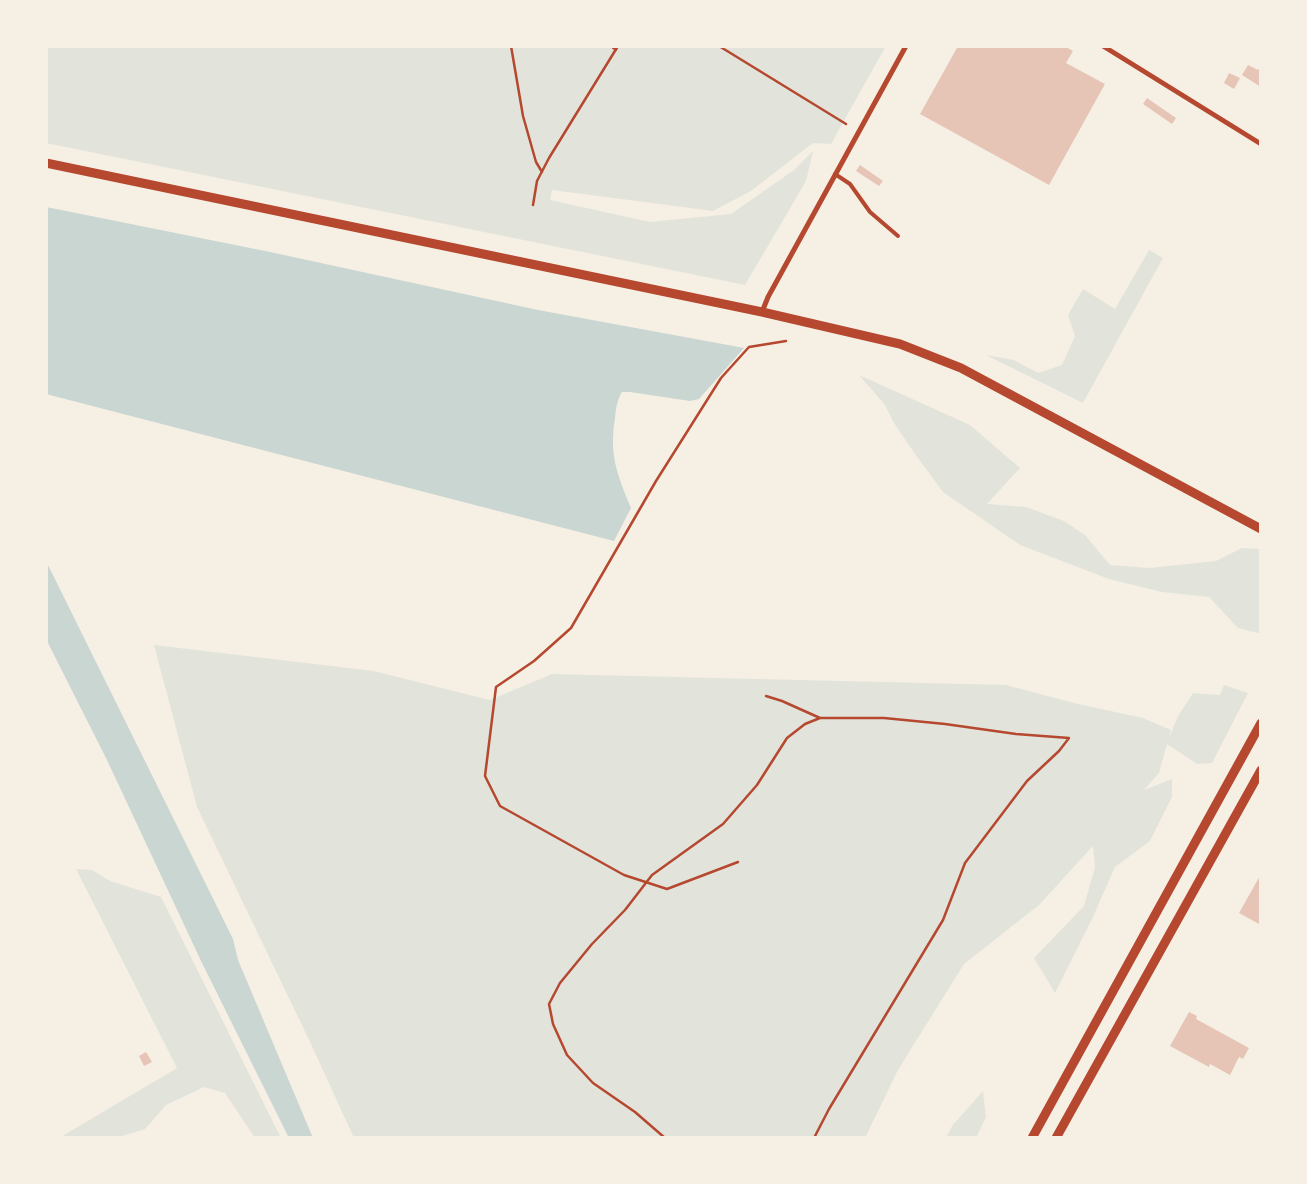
<!DOCTYPE html>
<html>
<head>
<meta charset="utf-8">
<style>
	body { margin:0 }
	#map { position:relative; width:1307px; height:1184px; overflow:hidden; background:#f6efe4; font-family:Quicksand,sans-serif }
	canvas { display:block }
	.frame { position:absolute; inset:0; border:48px solid #f6efe4; pointer-events:none }
</style>
</head>
<body>
<div id="map">
<canvas width="1307" height="1184"></canvas>
<div class="frame"></div>
</div>
<script>
const ctx = document.querySelector('canvas').getContext('2d');
ctx.lineJoin = 'round';
function fillPath(path, color) { ctx.fillStyle = color; ctx.fill(path, 'evenodd'); }
function stroke(path, color, width, dash) { ctx.strokeStyle = color; ctx.lineWidth = width; ctx.lineCap = dash ? 'butt' : 'round'; ctx.setLineDash(dash || []); ctx.stroke(path); }
fillPath(new Path2D(`
	M 46,46 L 886,46 L 831,144 L 813,143 L 751,191 L 713,211 L 552,190 L 550,200 L 650,222 L 731,214 L 794,170 L 813,151 L 806,181 L 745,285 L 46,143 Z
	M 1149,250 L 1163,258 L 1083,403 L 986,355 L 1014,360 L 1038,373 L 1062,365 L 1075,336 L 1068,315 L 1083,289 L 1115,309 Z
	M 859,375 L 970,425 L 1020,468 L 987,504 L 1026,507 L 1064,521 L 1085,535 L 1110,565 L 1150,568 L 1216,561 L 1242,548 L 1261,549 L 1261,634 L 1238,628 L 1209,597 L 1162,592 L 1109,579 L 1020,545 L 943,492 L 915,454 L 894,423 L 885,405 Z
	M 154,645 L 374,671 L 490,700 L 552,674 L 1006,685 L 1078,704 L 1143,718 L 1171,730 L 1169,738 L 1178,716 L 1193,693 L 1220,695 L 1224,685 L 1248,693 L 1212,763 L 1197,764 L 1167,744 L 1159,773 L 1144,790 L 1172,779 L 1172,797 L 1150,841 L 1115,867 L 1092,919 L 1055,993 L 1034,958 L 1084,906 L 1095,867 L 1093,846 L 1039,905 L 964,964 L 898,1070 L 865,1138 L 354,1138 L 311,1044 L 197,807 Z
	M 76,869 L 92,870 L 110,881 L 161,897 L 281,1138 L 255,1138 L 225,1093 L 204,1087 L 166,1105 L 145,1129 L 116,1138 L 59,1138 L 177,1068 Z
	M 983,1091 L 986,1117 L 976,1138 L 946,1138 L 952,1126 Z`), '#e2e4dc');
fillPath(new Path2D(`
	M 46,207 L 270,252 L 538,310 L 744,348 L 699,399 L 690,401 L 630,392 L 622,392 C 617,400 616,408 615,418 C 609,455 617,474 631,508 L 614,541 L 46,394 Z
	M 46,561 L 233,939 L 238,960 L 313,1138 L 289,1138 L 202,963 L 107,760 L 46,639 Z`), '#c9d6d2');
fillPath(new Path2D(`
	M 958,46 L 1064,46 L 1073,51 L 1066,63 L 1105,84 L 1049,185 L 920,114 Z
	M 1248,65 L 1258,70 L 1261,66 L 1261,87 L 1242,75 Z
	M 1229,73 L 1240,78 L 1234,89 L 1224,83 Z
	M 1147,98 L 1176,118 L 1172,124 L 1143,104 Z
	M 860,165 L 883,181 L 879,186 L 856,171 Z
	M 1261,874 L 1261,925 L 1239,913 Z
	M 1189,1012 L 1197,1016 L 1196,1019 L 1249,1048 L 1243,1059 L 1239,1057 L 1230,1075 L 1210,1064 L 1209,1067 L 1170,1046 Z
	M 146,1052 L 152,1062 L 144,1066 L 139,1056 Z`), '#e6c5b7');
stroke(new Path2D(`
	M 511,46 L 523,116 L 536,162 L 542,172
	M 611,46 L 616,50
	M 719,46 L 846,124
	M 533,205 L 537,181 L 549,158 L 618,46
	M 766,696 L 782,701 L 820,718 L 884,718 L 945,724 L 1016,734 L 1069,738 L 1059,751 L 1027,781 L 965,863 L 943,920 L 829,1109 L 814,1138
	M 738,862 L 667,889 L 624,875 L 500,806 L 485,776 L 496,687 L 534,661 L 571,628 L 656,481 L 721,378 L 749,347 L 786,341
	M 665,1138 L 635,1112 L 593,1083 L 567,1055 L 553,1024 L 549,1004 L 560,983 L 592,944 L 625,910 L 652,875 L 723,824 L 757,785 L 787,738 L 805,724 L 820,718`), '#b5482f', 2.5);
stroke(new Path2D(`
	M 835,174 L 850,184 L 870,212 L 898,236`), '#b5482f', 4);
stroke(new Path2D(`
	M 1103,46 L 1261,144
	M 762,312 L 768,297 L 906,46`), '#b5482f', 5);
stroke(new Path2D(`
	M 46,163 L 762,312 L 900,344 L 961,368 L 1261,529
	M 1032,1138 L 1261,723
	M 1056,1138 L 1261,770`), '#b5482f', 9);
</script>
</body>
</html>
